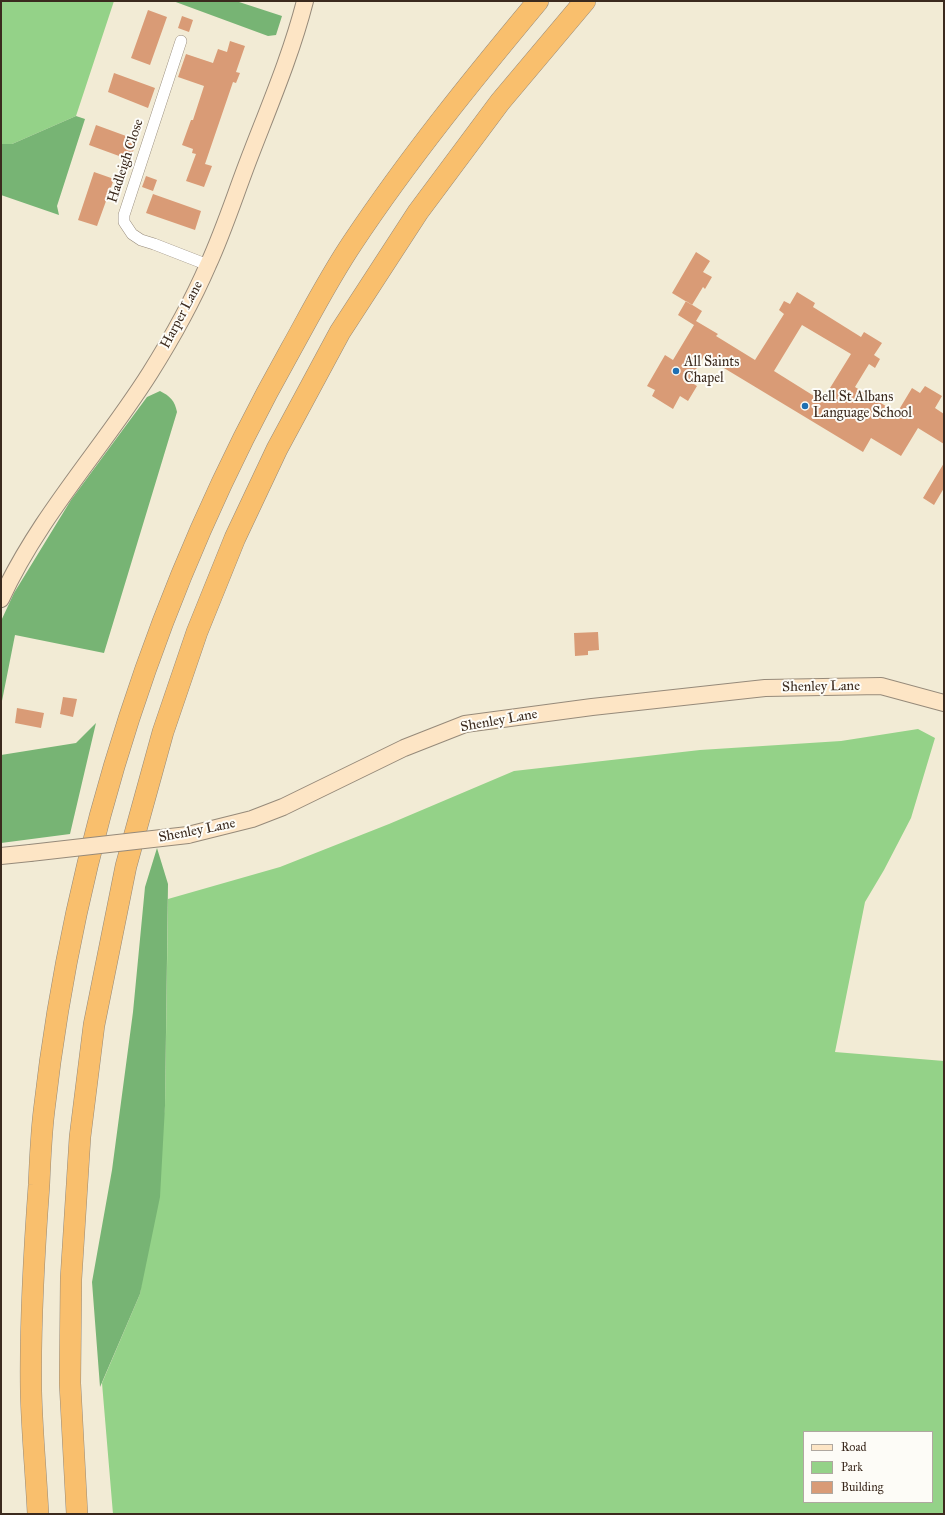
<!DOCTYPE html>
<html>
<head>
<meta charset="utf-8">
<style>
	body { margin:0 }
	#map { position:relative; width:945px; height:1515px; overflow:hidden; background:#f2ebd5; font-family:"IM FELL Great Primer",serif }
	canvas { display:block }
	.frame { position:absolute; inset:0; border:2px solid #3b2a1e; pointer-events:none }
	.legend { position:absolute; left:803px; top:1431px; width:130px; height:72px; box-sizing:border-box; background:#fdfcf7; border:1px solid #afa8a0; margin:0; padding:5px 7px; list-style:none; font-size:12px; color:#3b2a1e }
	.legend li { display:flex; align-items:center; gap:8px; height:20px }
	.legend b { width:20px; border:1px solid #afa8a0 }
</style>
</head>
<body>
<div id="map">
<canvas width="945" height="1515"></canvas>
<div class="frame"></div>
<ul class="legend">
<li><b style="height:5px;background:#fde5c5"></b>Road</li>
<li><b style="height:11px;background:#94d288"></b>Park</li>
<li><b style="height:11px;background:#d99b76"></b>Building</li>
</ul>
</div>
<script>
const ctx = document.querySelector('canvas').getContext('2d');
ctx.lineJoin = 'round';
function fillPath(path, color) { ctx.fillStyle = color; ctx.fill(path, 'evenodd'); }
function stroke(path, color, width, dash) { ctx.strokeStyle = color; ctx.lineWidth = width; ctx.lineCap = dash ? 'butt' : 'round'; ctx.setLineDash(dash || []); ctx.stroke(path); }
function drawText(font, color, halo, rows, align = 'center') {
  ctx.font = font + ' "IM FELL Great Primer",serif'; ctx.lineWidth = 4; ctx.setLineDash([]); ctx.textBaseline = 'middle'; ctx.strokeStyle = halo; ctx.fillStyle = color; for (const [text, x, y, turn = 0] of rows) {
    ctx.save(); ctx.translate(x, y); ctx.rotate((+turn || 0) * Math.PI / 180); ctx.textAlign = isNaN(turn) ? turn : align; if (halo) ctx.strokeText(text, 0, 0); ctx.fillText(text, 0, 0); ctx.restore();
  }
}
fillPath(new Path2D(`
	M 1,1 L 114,1 L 76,116 L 12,144 L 1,144 Z
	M 918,729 L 935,738 L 911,818 L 884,870 L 865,902 L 835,1052 L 944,1061 L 944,1514 L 113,1514 L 102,1383 L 140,1294 L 165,1106 L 168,899 L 280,867 L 389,824 L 514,771 L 700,750 L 841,741 ZM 804,1432 L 932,1432 L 932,1502 L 804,1502 Z`), '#94d288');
fillPath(new Path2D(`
	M 173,1 L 236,1 L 282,16 L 276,35 L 268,36 Z
	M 76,116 L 85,119 L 57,206 L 59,215 L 1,195 L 1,144 L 12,144 Z
	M 160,391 C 170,396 175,401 177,412 L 104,653 L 15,635 L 1,706 L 1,621 L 14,593 L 71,500 L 147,397 Z
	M 96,723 L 70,834 L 1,843 L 1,755 L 76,743 Z
	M 157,848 L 168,884 L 165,1106 L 160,1197 L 140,1294 L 100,1387 L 92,1282 L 112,1170 L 133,1012 L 145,887 Z`), '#77b474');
fillPath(new Path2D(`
	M 148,10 L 167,17 L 150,65 L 131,58 Z
	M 182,16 L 193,20 L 189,32 L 178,28 Z
	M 230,41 L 245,46 L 236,72 L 240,73 L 236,83 L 233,82 L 205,164 L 212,166 L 204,187 L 186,181 L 196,154 L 192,153 L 193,149 L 182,145 L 191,120 L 193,120 L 204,86 L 178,77 L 186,54 L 213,63 L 218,49 L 227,52 Z
	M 114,73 L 155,88 L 148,108 L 108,92 Z
	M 96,125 L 137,140 L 130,160 L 89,145 Z
	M 94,172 L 114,179 L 97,226 L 78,220 Z
	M 146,176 L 157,180 L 153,191 L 142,187 Z
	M 153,194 L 201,211 L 195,230 L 146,213 Z
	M 696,252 L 710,261 L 703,272 L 712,277 L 705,289 L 703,287 L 692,305 L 672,293 Z
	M 797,292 L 815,303 L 813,307 L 861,337 L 864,332 L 882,343 L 874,355 L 880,359 L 875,368 L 869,364 L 855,387 L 897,413 L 912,388 L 920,393 L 925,386 L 942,396 L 935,408 L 944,414 L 944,444 L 918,428 L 901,456 L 871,438 L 863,452 L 704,356 L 689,381 L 697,386 L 688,401 L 680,396 L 673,409 L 652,396 L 655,390 L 647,386 L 665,355 L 673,360 L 694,325 L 678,315 L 686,301 L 702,311 L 696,321 L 718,334 L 716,336 L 755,360 L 784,314 L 779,310 L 784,301 L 790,304 ZM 802,325 L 851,354 L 822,401 L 774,371 Z
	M 944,463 L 944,488 L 934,505 L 923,498 Z
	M 598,632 L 599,650 L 588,651 L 588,655 L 575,656 L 574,633 Z
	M 63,697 L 77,699 L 73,717 L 60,714 Z
	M 17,708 L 44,713 L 41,728 L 15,723 Z`), '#d99b76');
const street = new Path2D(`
	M 181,41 L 124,215 L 124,222 L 132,234 L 141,240 L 154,244 L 208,265`);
const secondary = new Path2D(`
	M 1,599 C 39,516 102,449 150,373 C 172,338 192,302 208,265 C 225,228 237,189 252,151 C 271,102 292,52 305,1
	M 188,835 L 252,819 L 283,807 L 404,748 L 465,724 L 592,707 L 765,688 L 881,686 L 944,703
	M 1,856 L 30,853`);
const highway = new Path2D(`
	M 38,1514 C 36,1473 32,1432 31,1391 C 30,1322 34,1253 39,1185 C 40,1161 41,1136 44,1111 C 74,844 159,583 291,349 C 311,313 330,276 353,242 C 409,158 473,79 538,1
	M 77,1514 L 70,1383 L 71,1279 L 80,1137 L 94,1025 L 126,866 L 163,732 L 197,632 L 235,538 L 277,449 L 340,332 L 418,212 L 500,102 L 585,1`);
stroke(street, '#968a7a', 12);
stroke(secondary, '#968a7a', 18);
stroke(highway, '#968a7a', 22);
stroke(street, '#fff', 11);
stroke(secondary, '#fde5c5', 16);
stroke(highway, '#f9bf6d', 21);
const secondaryBridge = new Path2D(`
	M 30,853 L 188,835`);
stroke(secondaryBridge, '#968a7a', 18, []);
stroke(secondaryBridge, '#fde5c5', 16);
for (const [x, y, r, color] of [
	[676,371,4,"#1f6fb2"],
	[805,406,4,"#1f6fb2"]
]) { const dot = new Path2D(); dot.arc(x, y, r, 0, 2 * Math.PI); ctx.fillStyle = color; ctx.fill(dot); stroke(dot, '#fdfcf7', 1.5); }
drawText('14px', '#3b2a1e', '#fdfcf7', [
	["Hadleigh Close",126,161,-72],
	["Harper Lane",182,315,-62],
	["Shenley Lane",821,687,-1],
	["Shenley Lane",499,721,-10],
	["Shenley Lane",197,831,-11]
]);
drawText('14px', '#3b2a1e', '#fdfcf7', [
	["All Saints",684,363],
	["Chapel",684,379],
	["Bell St Albans",813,398],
	["Language School",813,414]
], 'left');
</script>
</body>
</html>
